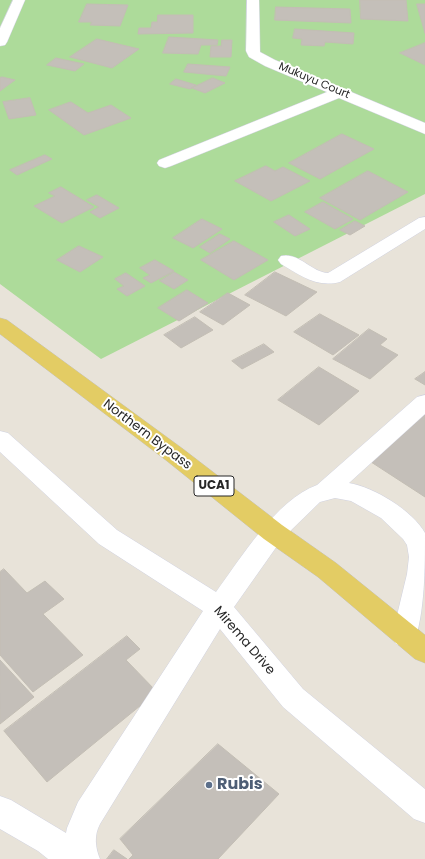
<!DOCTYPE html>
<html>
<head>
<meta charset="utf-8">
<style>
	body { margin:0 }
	canvas { display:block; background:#e8e3d9 }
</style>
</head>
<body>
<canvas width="425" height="859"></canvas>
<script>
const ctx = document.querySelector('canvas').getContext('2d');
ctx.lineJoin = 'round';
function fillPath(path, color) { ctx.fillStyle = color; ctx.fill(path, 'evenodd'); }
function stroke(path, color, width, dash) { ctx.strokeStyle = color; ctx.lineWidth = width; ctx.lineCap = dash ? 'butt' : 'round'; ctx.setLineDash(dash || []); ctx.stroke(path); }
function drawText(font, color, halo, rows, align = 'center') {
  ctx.font = font + ' Poppins,sans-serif'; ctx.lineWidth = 4; ctx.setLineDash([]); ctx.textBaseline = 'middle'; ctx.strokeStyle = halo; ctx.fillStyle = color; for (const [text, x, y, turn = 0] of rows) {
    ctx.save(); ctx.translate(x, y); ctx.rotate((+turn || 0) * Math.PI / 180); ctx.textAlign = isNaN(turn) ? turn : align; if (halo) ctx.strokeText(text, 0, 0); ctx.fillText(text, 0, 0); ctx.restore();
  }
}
fillPath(new Path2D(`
	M 0,0 L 425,0 L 425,194 L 101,359 L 0,284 Z`), '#addb9a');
const building = new Path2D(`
	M 360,0 L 406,0 L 408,21 L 361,19 Z
	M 87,4 L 128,5 L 120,26 L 90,25 L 92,22 L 79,22 Z
	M 417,4 L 425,4 L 425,33 Z
	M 276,7 L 350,9 L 351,23 L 275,20 Z
	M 158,15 L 193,15 L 193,33 L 138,34 L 139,28 L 151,28 L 152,22 L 157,22 Z
	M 295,29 L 354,33 L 353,44 L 325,42 L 324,46 L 301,45 L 302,39 L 293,38 Z
	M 169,37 L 218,40 L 217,45 L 201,45 L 198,54 L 163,53 Z
	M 97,39 L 139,49 L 112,68 L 70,57 Z
	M 222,40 L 232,40 L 231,57 L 210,57 L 211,46 L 221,46 Z
	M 425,43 L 425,65 L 400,53 Z
	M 56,58 L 84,64 L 75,71 L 47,65 Z
	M 188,64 L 230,67 L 226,76 L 184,72 Z
	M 2,77 L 15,80 L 0,91 L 0,78 Z
	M 213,78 L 225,83 L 205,93 L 192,88 Z
	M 176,79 L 196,85 L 190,89 L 170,84 Z
	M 30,98 L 36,115 L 9,119 L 3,102 Z
	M 71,102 L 88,113 L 111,105 L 131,118 L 84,135 L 49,110 Z
	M 342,134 L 374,149 L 320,179 L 289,163 Z
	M 45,155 L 52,159 L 17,175 L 10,170 Z
	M 266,166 L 275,171 L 283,167 L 310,181 L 271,201 L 235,181 Z
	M 368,171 L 408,192 L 360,220 L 320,198 Z
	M 61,187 L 94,207 L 62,223 L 34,206 L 55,196 L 49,193 Z
	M 97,195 L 119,208 L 100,218 L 90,212 L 99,207 L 87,200 Z
	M 323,202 L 353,219 L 335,229 L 305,212 Z
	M 289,215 L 310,229 L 295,236 L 274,222 Z
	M 202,219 L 222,229 L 193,248 L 173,238 Z
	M 355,221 L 365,226 L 350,235 L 340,230 Z
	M 220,234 L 230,239 L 210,253 L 200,247 Z
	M 234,241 L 268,260 L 234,280 L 201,260 Z
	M 79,246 L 103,257 L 80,272 L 57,260 Z
	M 155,260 L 174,271 L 151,283 L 143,278 L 150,275 L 140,268 Z
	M 174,272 L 188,280 L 174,289 L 160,281 Z
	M 275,272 L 317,292 L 286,316 L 245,295 Z
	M 126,273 L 145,286 L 127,296 L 117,289 L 124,286 L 115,279 Z
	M 187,290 L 208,303 L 179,321 L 158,308 Z
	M 228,293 L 250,305 L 223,325 L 200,312 Z
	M 320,314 L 359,335 L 333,355 L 294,332 Z
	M 195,317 L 213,330 L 181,348 L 164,335 Z
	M 369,329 L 387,339 L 380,345 L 398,355 L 370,379 L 333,359 Z
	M 264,344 L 274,352 L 242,369 L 232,361 Z
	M 319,367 L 359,391 L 319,425 L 278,400 Z
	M 425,372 L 425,385 L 415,379 Z
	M 425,412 L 425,497 L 368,460 Z
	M 4,569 L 27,593 L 45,581 L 64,599 L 43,614 L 83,655 L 33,692 L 0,655 L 0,572 Z
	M 127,636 L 140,649 L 126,660 L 157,692 L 47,782 L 4,731 Z
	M 0,660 L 34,697 L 0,724 Z
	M 218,744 L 279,794 L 218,859 L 129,859 L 133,855 L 120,839 Z
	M 114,850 L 127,859 L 107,859 Z`);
fillPath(building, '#c4bfb9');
stroke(building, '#c3beb4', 1);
const minor = new Path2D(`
	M 13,0 L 25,0 L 7,42 L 5,45 L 0,46 L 0,28 Z
	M 247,0 L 259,0 L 260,52 L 275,60 L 425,123 L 425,134 L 339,98 L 171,166 L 165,168 L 159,166 L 157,163 L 159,160 L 327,92 L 265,66 L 249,57 L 246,51 Z
	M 425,217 L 425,229 L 340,282 C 316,288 300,275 281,264 L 278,260 L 281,256 C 299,252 311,272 328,273 L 419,218 Z
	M 425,395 L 425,414 L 349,483 C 374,487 413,511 425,533 C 425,569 425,611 414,644 L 405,647 L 396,644 L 392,636 L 407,574 L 409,557 L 407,545 L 403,539 L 381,518 L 351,501 L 335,498 L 320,502 L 282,539 L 234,607 L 303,689 L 425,789 L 425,823 L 414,819 L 283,707 L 220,629 L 100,824 C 94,835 95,847 100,859 L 48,859 L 38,851 L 0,829 L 0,796 L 11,800 L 66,833 L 67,828 L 78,802 L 203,611 L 99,544 L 0,452 L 0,431 L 8,433 L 117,530 L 216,592 C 241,558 276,500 317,485 L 417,397 Z`);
const major = new Path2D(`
	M 0,318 L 7,320 L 183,449 L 282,525 L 336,563 L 425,635 L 425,663 L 415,659 L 318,577 L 264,539 L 167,461 L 0,334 Z`);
stroke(minor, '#cfd1df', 1);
stroke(major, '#c3c3c3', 1);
fillPath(minor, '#fff');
fillPath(major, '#e3cc64');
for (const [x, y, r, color] of [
	[209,785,4,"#5c6f8a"]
]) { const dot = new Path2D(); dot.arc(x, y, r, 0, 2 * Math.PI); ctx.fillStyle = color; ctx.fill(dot); stroke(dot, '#fff', 1.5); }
drawText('11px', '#272727', '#fff', [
	["Mukuyu Court",314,81,23]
]);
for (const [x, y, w] of [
	[214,486,40]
]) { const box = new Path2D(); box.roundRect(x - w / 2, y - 10, w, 20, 3); ctx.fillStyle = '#fff'; ctx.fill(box); stroke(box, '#272727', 1); }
drawText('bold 12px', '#272727', null, [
	["UCA1",214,486]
]);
drawText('13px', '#272727', '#fff', [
	["Northern Bypass",147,435,37],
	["Mirema Drive",244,641,49]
]);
drawText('bold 16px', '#4e5e75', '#fff', [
	["Rubis",217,785]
], 'left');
</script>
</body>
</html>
